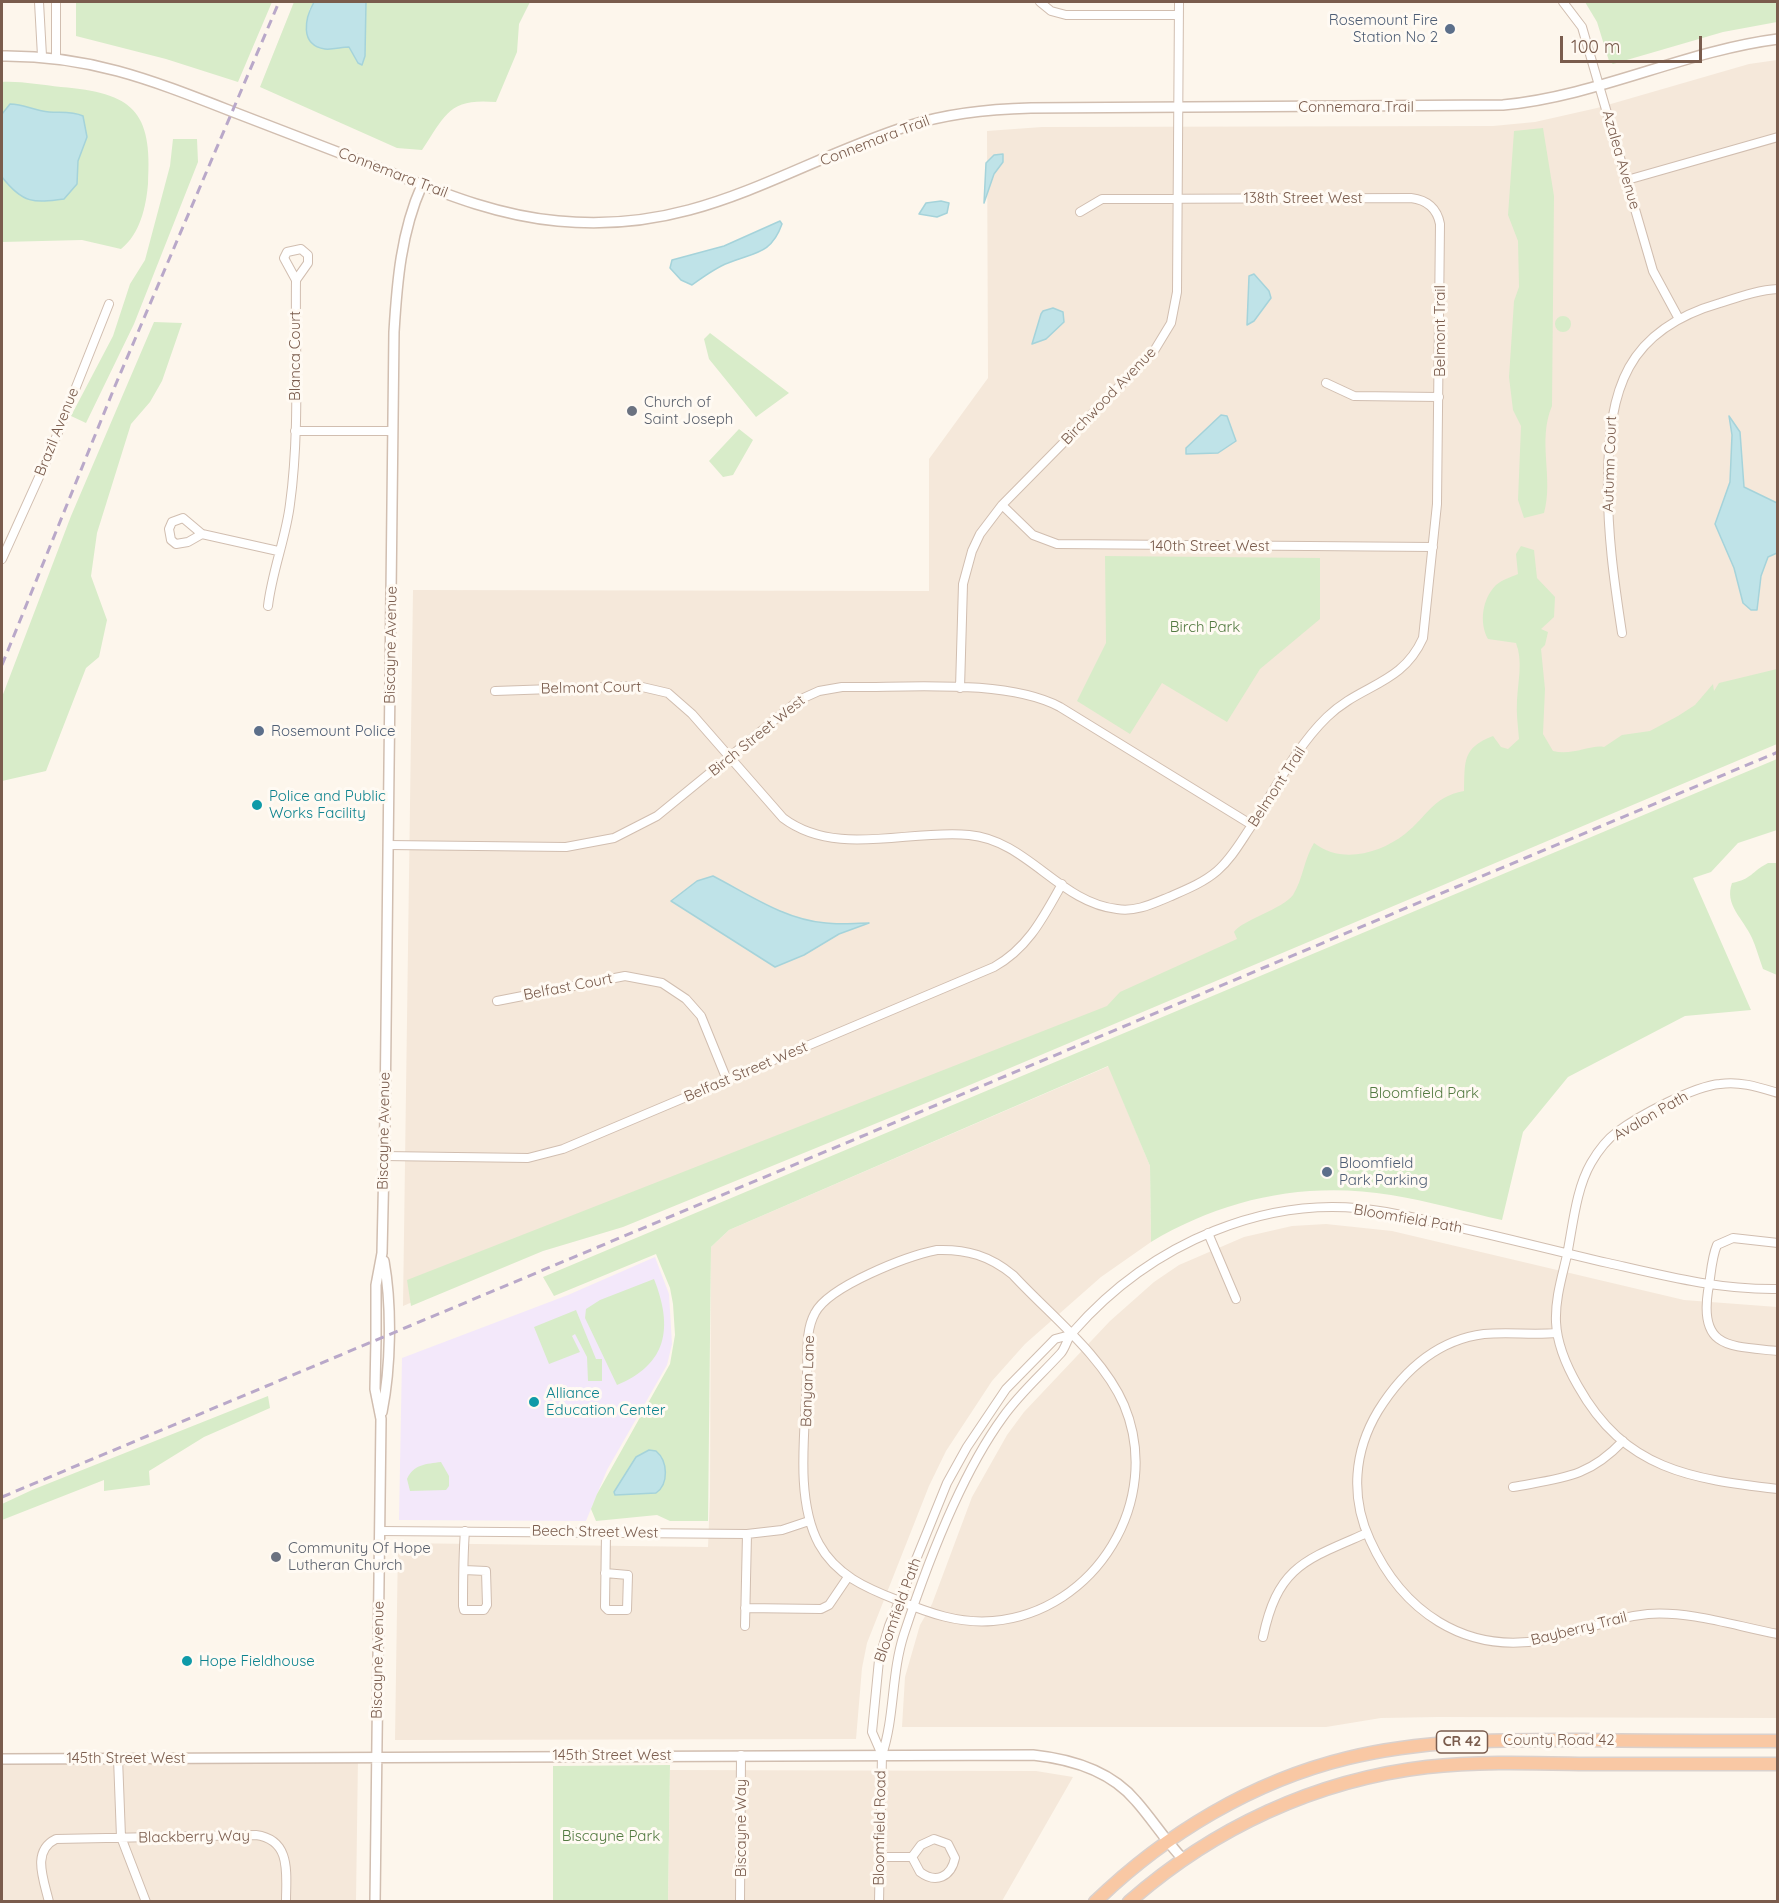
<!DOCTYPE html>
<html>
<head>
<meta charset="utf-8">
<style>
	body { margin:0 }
	#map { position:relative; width:1779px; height:1903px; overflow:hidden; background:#fdf6ec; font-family:Quicksand,sans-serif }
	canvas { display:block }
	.frame { position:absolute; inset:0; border:3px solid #7a5c4d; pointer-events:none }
	.scale { position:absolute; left:1560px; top:36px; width:142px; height:27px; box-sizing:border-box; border:3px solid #7a5c4d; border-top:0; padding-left:8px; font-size:18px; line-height:21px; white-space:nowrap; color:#7a5c4d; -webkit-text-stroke:4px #fffaf3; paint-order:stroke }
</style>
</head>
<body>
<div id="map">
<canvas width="1779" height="1903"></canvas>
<div class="frame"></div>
<div class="scale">100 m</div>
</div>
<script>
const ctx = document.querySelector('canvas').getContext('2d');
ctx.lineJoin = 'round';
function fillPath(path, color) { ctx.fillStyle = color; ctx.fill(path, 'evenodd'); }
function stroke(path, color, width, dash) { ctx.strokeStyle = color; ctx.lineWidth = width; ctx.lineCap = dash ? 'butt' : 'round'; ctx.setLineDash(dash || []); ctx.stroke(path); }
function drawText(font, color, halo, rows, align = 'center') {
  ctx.font = font + ' Quicksand,sans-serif'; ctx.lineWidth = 6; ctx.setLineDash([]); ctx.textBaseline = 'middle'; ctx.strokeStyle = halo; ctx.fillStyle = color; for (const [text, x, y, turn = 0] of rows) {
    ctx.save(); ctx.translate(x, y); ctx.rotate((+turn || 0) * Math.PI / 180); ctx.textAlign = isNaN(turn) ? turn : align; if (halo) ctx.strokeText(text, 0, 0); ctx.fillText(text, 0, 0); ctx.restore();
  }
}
fillPath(new Path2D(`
	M 1777,60 L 1777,732 L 403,1306 L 413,590 L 929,591 L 929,459 L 988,378 L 987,131 L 1042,127 L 1493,126 L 1535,122 L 1597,108 L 1749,64 Z
	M 1109,1066 L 1150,1166 L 1151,1242 L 1101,1277 L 1025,1344 L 992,1381 L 946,1451 L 929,1486 L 867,1643 L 862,1668 L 856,1739 L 395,1740 L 398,1543 L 708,1547 L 710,1496 L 711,1247 L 729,1230 Z
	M 1326,1224 L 1392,1231 L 1684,1300 L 1777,1307 L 1777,1718 L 1438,1717 L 1381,1718 L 1326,1727 L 902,1727 L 905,1677 L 920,1625 L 932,1604 L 972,1497 L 1007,1435 L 1024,1412 L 1110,1321 L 1154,1282 L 1179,1265 L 1244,1237 L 1292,1226 Z
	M 358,1757 L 356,1901 L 2,1901 L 2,1759 Z
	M 670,1770 L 1036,1771 L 1073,1777 L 1002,1901 L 668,1902 Z`), '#f5e8da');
fillPath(new Path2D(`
	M 655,1257 L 669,1294 L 672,1344 L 667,1365 L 607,1470 L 586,1521 L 399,1520 L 402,1358 L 568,1295 Z`), '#f3e8fa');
fillPath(new Path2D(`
	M 76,2 L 272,2 L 238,82 L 166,59 L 76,36 Z
	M 294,2 L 314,2 L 309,10 L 345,47 L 349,47 L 358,63 L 362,65 L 365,56 L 366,2 L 530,2 L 519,24 L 517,52 L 496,102 C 449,98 446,114 422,150 L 397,148 L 260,87 Z
	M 1585,2 L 1777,2 L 1777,22 L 1723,32 L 1613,64 L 1609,61 L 1597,22 Z
	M 2,82 C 21,81 41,85 61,87 C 132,93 153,110 148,184 C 146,207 140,234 121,249 L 82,240 L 2,242 Z
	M 1543,128 L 1554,196 L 1552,406 C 1537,441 1554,478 1544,513 L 1524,518 L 1518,500 L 1521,426 L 1513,410 L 1509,377 L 1514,301 L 1519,287 L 1518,241 L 1508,215 L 1514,131 Z
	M 173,139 L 197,139 L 198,162 L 134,324 L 86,423 L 71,416 L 113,336 L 130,284 L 145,260 L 170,166 Z
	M1555 324a8 8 0 1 1 16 0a8 8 0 1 1-16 0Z
	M 154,322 L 182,323 L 162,381 L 150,402 L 131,424 L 97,533 L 91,576 L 107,620 L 99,657 L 86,668 L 46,771 L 2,781 L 2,697 L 71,516 Z
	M 710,333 L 789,393 L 756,417 L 709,359 L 704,339 Z
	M 739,429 L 753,440 L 733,475 L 723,477 L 709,461 Z
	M 1521,546 L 1534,550 L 1537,578 L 1555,597 L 1554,617 L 1541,629 L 1548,632 L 1545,645 L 1541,649 L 1545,689 L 1543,734 L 1553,751 C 1573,756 1592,744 1604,747 L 1622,735 L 1650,731 L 1678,716 L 1695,705 L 1713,684 L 1714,691 L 1719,683 L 1777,669 L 1777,744 L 965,1087 L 623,1227 L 543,1251 L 411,1306 L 407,1280 L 1107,1006 L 1120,992 L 1237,939 L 1234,932 C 1242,920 1283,909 1293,895 C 1303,879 1304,859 1314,843 C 1341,864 1379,854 1405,834 C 1428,816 1432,797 1464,791 C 1465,761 1462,748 1493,736 L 1501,747 L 1508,749 L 1519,739 C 1518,726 1516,713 1517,700 C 1518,681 1523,661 1516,643 L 1488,639 C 1479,623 1482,599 1496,585 C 1502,580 1511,577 1518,574 L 1516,554 Z
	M 1105,556 L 1320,558 L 1320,619 L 1260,669 L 1227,722 L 1162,683 L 1130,734 L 1077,701 L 1106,643 Z
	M 1777,759 L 1777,830 L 1738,843 L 1711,872 L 1693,878 L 1751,1010 L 1685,1016 L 1568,1077 L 1523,1132 L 1502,1220 C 1466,1212 1428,1201 1391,1195 C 1307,1181 1224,1198 1151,1242 L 1150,1166 L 1108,1066 L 729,1230 L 711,1247 L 708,1521 L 670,1521 L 657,1515 L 596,1521 L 591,1509 L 597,1494 L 670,1364 L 675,1335 L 673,1304 L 670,1288 L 656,1254 L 554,1296 L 543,1277 Z
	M 1768,863 L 1777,863 L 1777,975 L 1763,969 C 1759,958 1756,947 1752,938 C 1743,918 1724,905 1732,883 C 1752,879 1751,872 1768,863 Z
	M 654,1279 C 673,1327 668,1364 617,1385 L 585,1318 L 586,1309 L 600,1300 Z
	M 576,1310 L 596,1359 L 602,1359 L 602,1381 L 588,1381 L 587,1357 L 575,1334 L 572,1336 L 580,1352 L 549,1364 L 534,1327 Z
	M 268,1396 L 270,1408 L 204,1437 L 149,1471 L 150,1485 L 104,1491 L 104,1480 L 2,1520 L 2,1504 L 32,1490 Z
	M 441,1462 L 449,1476 L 449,1486 L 446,1490 L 410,1491 L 407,1479 C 414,1464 426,1464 441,1462 Z
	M 670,1765 L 668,1901 L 553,1901 L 553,1766 Z`), '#d8ecc9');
const water = new Path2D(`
	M 314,2 L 366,2 L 365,56 L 362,65 L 358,63 L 349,47 C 342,47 332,50 325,49 C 299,45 305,18 314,2 Z
	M 10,104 C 24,104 35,111 49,112 C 60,113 72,111 83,116 L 87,137 L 78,161 L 77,184 L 64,199 C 34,203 23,204 2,177 L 2,114 Z
	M 1003,154 L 1003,162 L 994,174 L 984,203 L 986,163 L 994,155 Z
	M 941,201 L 949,203 L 947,213 L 937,217 L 919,214 L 926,203 Z
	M 780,221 L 782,224 C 771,255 754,252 728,263 C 715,268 703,277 692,285 L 681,280 L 670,268 L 672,260 L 724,246 Z
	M 1254,274 L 1269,291 L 1271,298 L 1254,321 L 1247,325 L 1249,276 Z
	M 1053,308 L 1063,312 L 1064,322 L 1046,339 L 1032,344 L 1041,314 L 1043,311 Z
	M 1221,415 L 1227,416 L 1236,441 L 1218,453 L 1186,454 L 1186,448 Z
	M 1729,416 L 1740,432 L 1744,487 L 1777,503 L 1777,553 L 1768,557 L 1761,576 L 1757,610 L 1751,610 L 1743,603 L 1734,568 L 1715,524 L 1730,482 L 1732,435 Z
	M 713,876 C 748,894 785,920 826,923 C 840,925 855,923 869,923 L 839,934 L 804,955 L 775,967 L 671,901 L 697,881 Z
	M 649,1450 L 656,1451 C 668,1461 669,1484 656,1493 L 615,1495 L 614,1492 L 636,1457 Z`);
fillPath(water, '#bfe3e8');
stroke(water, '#a5d3da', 1.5);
const minor = new Path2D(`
	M 39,2 L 42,56
	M 56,2 L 56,58
	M 1040,2 L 1051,11 L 1066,15 L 1178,15
	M 1563,2 L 1582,27 L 1653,271 L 1679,319
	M 1627,180 L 1778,137
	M 1326,383 L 1354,396 L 1439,397
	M 295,431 L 393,431
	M 1002,505 L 1033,535 L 1057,544 L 1433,547
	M 202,534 L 188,542 L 176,544 L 171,540 L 169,529 L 172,522 L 183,518 L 202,534 L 278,551
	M 2,559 L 49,455 L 109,304
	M 268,606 C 272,571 286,538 290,504 C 300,431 295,354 296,280 L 308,263 L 308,255 L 301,249 L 287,252 L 284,258 L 296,280
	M 1622,633 C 1614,581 1607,531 1608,478 C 1609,389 1626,330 1720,303 C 1739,297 1758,290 1778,289
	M 960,688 L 963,584 L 972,551 L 980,534 L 1002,505 L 1154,351 L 1171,323 L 1177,292 L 1179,2
	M 495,691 L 638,686 L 668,693 L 692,714 L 783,818 C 836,858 908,829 969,835 C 1027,840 1060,903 1117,909 C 1136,912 1152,904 1169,897 C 1185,890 1203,883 1217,871 C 1232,858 1241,841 1252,825 C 1275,789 1297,746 1327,717 C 1361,684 1402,685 1423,638 L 1437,504 L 1440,224 C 1437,208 1427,200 1411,198 L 1102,199 L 1080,212
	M 388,845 L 566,847 L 614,838 L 657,816 L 799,700 L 819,691 L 842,687 C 905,688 1005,678 1060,707 L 1252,825
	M 497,1001 L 625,976 L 662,983 L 686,999 L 701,1016 L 727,1080
	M 1778,1093 C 1758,1087 1740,1081 1720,1084 C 1694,1086 1638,1116 1617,1132 C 1606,1140 1598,1151 1591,1163 C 1576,1189 1573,1225 1567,1255 C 1562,1277 1555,1299 1556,1322 C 1557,1344 1567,1367 1578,1386 C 1625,1470 1691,1479 1778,1489
	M 384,1156 L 528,1158 L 563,1149 L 994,967 C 1028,948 1043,918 1062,884
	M 1208,1233 L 1236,1299
	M 1778,1243 L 1733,1238 L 1717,1245 C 1711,1259 1711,1276 1708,1291 C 1699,1350 1732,1346 1778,1351
	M 937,1250 C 967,1249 990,1256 1013,1275 C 1050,1315 1103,1356 1124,1405 C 1164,1500 1096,1612 993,1621 C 959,1624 929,1613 897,1600 C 866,1588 836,1575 819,1544 C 794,1498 806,1426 807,1374 C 808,1354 805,1331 815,1313 C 829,1286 907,1256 937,1250 Z
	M 1557,1333 C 1533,1335 1508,1332 1484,1334 C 1436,1340 1403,1371 1378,1411 C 1354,1451 1350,1497 1370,1540 C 1402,1611 1464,1654 1543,1640 C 1580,1633 1607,1618 1648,1614 C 1692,1611 1735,1626 1778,1634
	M 1513,1487 C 1562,1478 1588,1478 1623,1441
	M 380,1531 L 747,1534 L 782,1530 L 809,1521
	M 464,1570 L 486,1571 L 487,1605 L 484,1610 L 464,1610 L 463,1606 C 463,1581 463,1556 465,1531
	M 605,1573 L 628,1575 L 627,1610 L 608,1610 L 605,1607 L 606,1532
	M 745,1608 L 821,1609 L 829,1605 L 848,1577
	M 745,1626 L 747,1534
	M 1263,1637 C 1278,1566 1305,1560 1367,1533
	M 882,1755 L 872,1732 L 879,1660 L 889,1626 L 947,1483 L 967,1447 L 1006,1389 L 1055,1339 L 1070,1335
	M 118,1758 L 121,1837 L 146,1902
	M 880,1857 L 912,1857 L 920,1872 C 936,1884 951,1877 955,1858 L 948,1844 L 934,1839 L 921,1845 L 912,1857
	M 49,1902 C 44,1880 31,1851 56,1839 L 256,1835 C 292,1840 286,1874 286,1902
	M 740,1902 L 741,1755
	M 879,1902 L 882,1755 C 895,1716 891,1674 904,1634 C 927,1564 960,1476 1003,1417 C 1020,1393 1041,1375 1061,1353 C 1066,1347 1067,1338 1073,1332 C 1150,1244 1269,1190 1386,1212 C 1460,1226 1534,1246 1608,1263 C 1665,1276 1719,1290 1778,1289`);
const tertiary = new Path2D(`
	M 2,56 C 91,55 154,81 236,113 C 290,134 343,154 397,175 C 450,196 501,216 558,221 C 698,235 784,166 908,126 C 948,113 989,109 1031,108 L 1503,105 C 1598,96 1684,51 1778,39
	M 382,1412 C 391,1367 392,1306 384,1261
	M 2,1759 L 1033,1755 C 1071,1759 1111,1771 1136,1801 C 1152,1819 1165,1840 1182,1858
	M 375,1902 L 381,1419 L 375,1389 L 376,1339 L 376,1285 L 382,1253 L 385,1116 L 394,332 C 397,282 401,232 422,185`);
const trunk = new Path2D(`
	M 1095,1902 C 1165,1834 1253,1781 1348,1758 C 1425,1739 1504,1740 1583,1740 C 1648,1741 1713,1741 1778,1741
	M 1129,1902 C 1213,1828 1316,1780 1427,1767 C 1480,1761 1534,1763 1586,1764 C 1650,1764 1714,1764 1778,1764`);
stroke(minor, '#d1beb0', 10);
stroke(tertiary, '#d1beb0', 12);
stroke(trunk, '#dad1cd', 15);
stroke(minor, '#fff', 8);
stroke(tertiary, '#fff', 9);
stroke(trunk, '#f9c8a4', 12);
stroke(new Path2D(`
	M 2,665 L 115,386 L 279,2
	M 2,1497 L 1778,752`), '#b9a8c9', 3, [9, 6]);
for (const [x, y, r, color] of [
	[1450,29,6,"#5c6f8a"],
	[632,411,6,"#6b7280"],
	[259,731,6,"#5c6f8a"],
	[257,805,6,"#0f9aa8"],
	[1327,1172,6,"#5c6f8a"],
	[534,1402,6,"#0f9aa8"],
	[276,1557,6,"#6b7280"],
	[187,1661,6,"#0f9aa8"]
]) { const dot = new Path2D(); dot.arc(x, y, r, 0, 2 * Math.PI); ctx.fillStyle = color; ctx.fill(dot); stroke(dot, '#fffaf3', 2); }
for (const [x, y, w] of [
	[1462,1742,51]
]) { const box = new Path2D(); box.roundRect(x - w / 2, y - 11, w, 22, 4.5); ctx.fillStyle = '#fffaf3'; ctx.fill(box); stroke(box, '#7a5c4d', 1.5); }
drawText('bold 14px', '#7a5c4d', null, [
	["CR 42",1462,1742]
]);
drawText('15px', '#4e5e75', '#fffaf3', [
	["Rosemount Fire",1438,20,"right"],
	["Station No 2",1438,37,"right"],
	["Rosemount Police",271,731],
	["Bloomfield",1339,1163],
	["Park Parking",1339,1180]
], 'left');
drawText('15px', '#7a5c4d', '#fffaf3', [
	["Connemara Trail",1356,107],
	["Connemara Trail",875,141,-21],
	["Azalea Avenue",1621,160,74],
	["Connemara Trail",393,173,21],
	["138th Street West",1303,198],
	["Belmont Trail",1440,331,-90],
	["Blanca Court",295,356,-90],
	["Birchwood Avenue",1109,396,-46],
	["Brazil Avenue",57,432,-68],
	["Autumn Court",1610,464,-88],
	["140th Street West",1210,546],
	["Biscayne Avenue",391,645,-89],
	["Belmont Court",591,688,-1],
	["Birch Street West",757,736,-39],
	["Belmont Trail",1277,787,-57],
	["Belfast Court",568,987,-11],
	["Belfast Street West",746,1072,-23],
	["Avalon Path",1651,1116,-30],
	["Biscayne Avenue",384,1131,-89],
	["Bloomfield Path",1408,1219,10],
	["Banyan Lane",808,1381,-88],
	["Beech Street West",595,1532,1],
	["Bloomfield Path",898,1610,-70],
	["Bayberry Trail",1579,1629,-14],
	["Biscayne Avenue",378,1660,-89],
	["County Road 42",1559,1740],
	["145th Street West",612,1755],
	["145th Street West",126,1758],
	["Biscayne Way",741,1828,-90],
	["Bloomfield Road",880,1828,-89],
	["Blackberry Way",194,1837,-1]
]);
drawText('15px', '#5b616d', '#fffaf3', [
	["Church of",644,402],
	["Saint Joseph",644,419],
	["Community Of Hope",288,1548],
	["Lutheran Church",288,1565]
], 'left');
drawText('15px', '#537a41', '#fffaf3', [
	["Birch Park",1205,627],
	["Bloomfield Park",1424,1093],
	["Biscayne Park",611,1836]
]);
drawText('15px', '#0d838f', '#fffaf3', [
	["Police and Public",269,796],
	["Works Facility",269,813],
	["Alliance",546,1393],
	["Education Center",546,1410],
	["Hope Fieldhouse",199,1661]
], 'left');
</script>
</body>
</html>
